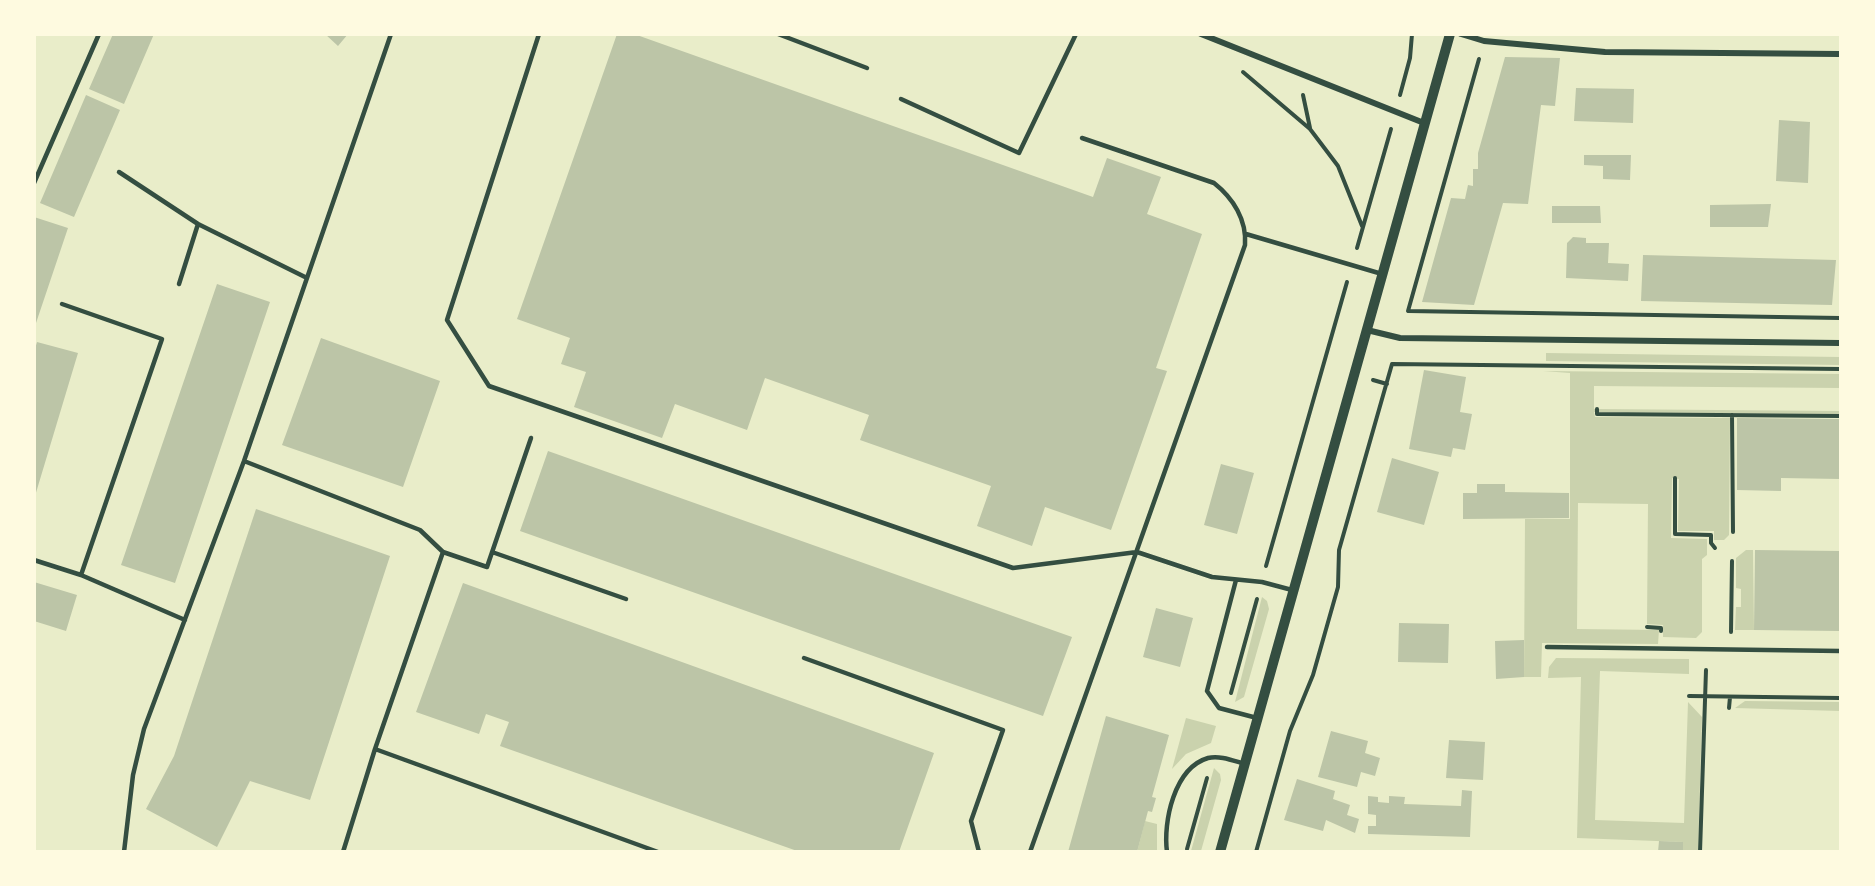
<!DOCTYPE html>
<html>
<head>
<meta charset="utf-8">
<style>
	body { margin:0 }
	#map { position:relative; width:1875px; height:886px; overflow:hidden; background:#e9edc9; font-family:"Exo 2",sans-serif }
	canvas { display:block }
	.frame { position:absolute; inset:0; border:36px solid #fefae0; pointer-events:none }
</style>
</head>
<body>
<div id="map">
<canvas width="1875" height="886"></canvas>
<div class="frame"></div>
</div>
<script>
const ctx = document.querySelector('canvas').getContext('2d');
ctx.lineJoin = 'round';
function fillPath(path, color) { ctx.fillStyle = color; ctx.fill(path, 'evenodd'); }
function stroke(path, color, width, dash) { ctx.strokeStyle = color; ctx.lineWidth = width; ctx.lineCap = dash ? 'butt' : 'round'; ctx.setLineDash(dash || []); ctx.stroke(path); }
fillPath(new Path2D(`
	M 1546,353 L 1840,357 L 1840,365 L 1546,361 Z
	M 1543,371 L 1840,374 L 1840,388 L 1594,386 L 1594,409 L 1840,411 L 1840,414 L 1594,412 L 1595,417 L 1730,418 L 1729,535 L 1724,540 L 1714,540 L 1714,531 L 1678,531 L 1679,479 L 1672,478 L 1671,538 L 1707,539 L 1707,555 L 1702,559 L 1702,632 L 1696,638 L 1663,637 L 1663,625 L 1647,624 L 1648,504 L 1578,503 L 1577,629 L 1659,630 L 1658,644 L 1542,643 L 1541,677 L 1524,677 L 1525,519 L 1570,519 L 1570,373 Z
	M 1746,550 L 1753,550 L 1754,630 L 1735,630 L 1736,607 L 1741,607 L 1741,589 L 1736,588 L 1736,558 Z
	M 1262,597 L 1267,601 L 1269,609 L 1244,697 L 1235,702 Z
	M 1556,658 L 1689,659 L 1689,674 L 1600,671 L 1595,820 L 1684,823 L 1688,702 L 1702,717 L 1698,851 L 1683,851 L 1683,842 L 1577,838 L 1581,677 L 1548,678 L 1549,667 Z
	M 1745,701 L 1840,702 L 1840,711 L 1735,708 Z
	M 1186,718 L 1216,726 L 1211,743 L 1186,754 L 1172,769 Z
	M 1214,768 L 1220,774 L 1221,780 L 1201,851 L 1191,851 Z
	M 1145,821 L 1157,824 L 1157,851 L 1137,852 Z`), '#cad2ad');
fillPath(new Path2D(`
	M 113,34 L 154,34 L 124,104 L 89,89 Z
	M 325,34 L 348,34 L 338,46 Z
	M 617,34 L 634,34 L 1093,197 L 1107,158 L 1161,177 L 1147,214 L 1202,234 L 1156,368 L 1167,371 L 1111,530 L 1045,507 L 1032,546 L 977,526 L 991,486 L 860,440 L 869,415 L 765,378 L 747,430 L 675,404 L 662,438 L 574,407 L 586,372 L 561,364 L 570,338 L 517,319 Z
	M 1505,57 L 1560,58 L 1555,106 L 1541,105 L 1528,204 L 1503,203 L 1474,305 L 1422,302 L 1451,198 L 1465,199 L 1468,185 L 1473,186 L 1473,169 L 1478,169 L 1478,153 Z
	M 1576,88 L 1634,89 L 1633,123 L 1574,121 Z
	M 86,95 L 120,110 L 74,217 L 40,203 Z
	M 1779,120 L 1810,122 L 1808,183 L 1776,181 Z
	M 1584,155 L 1631,155 L 1630,180 L 1603,179 L 1603,166 L 1584,165 Z
	M 1771,204 L 1768,227 L 1710,227 L 1710,205 Z
	M 1552,206 L 1600,206 L 1601,223 L 1552,223 Z
	M 34,217 L 68,228 L 35,326 L 34,326 Z
	M 1573,237 L 1586,238 L 1586,243 L 1609,243 L 1608,263 L 1629,264 L 1628,281 L 1566,278 L 1567,243 Z
	M 1643,255 L 1836,260 L 1832,305 L 1641,301 Z
	M 217,284 L 270,302 L 175,583 L 121,565 Z
	M 321,338 L 440,381 L 403,487 L 282,445 Z
	M 37,342 L 78,353 L 35,496 L 34,352 Z
	M 1424,370 L 1466,377 L 1460,412 L 1472,414 L 1465,450 L 1453,448 L 1451,457 L 1409,449 Z
	M 1737,418 L 1840,419 L 1840,479 L 1781,478 L 1781,491 L 1737,490 Z
	M 548,451 L 1072,637 L 1043,716 L 520,531 Z
	M 1392,458 L 1439,472 L 1424,525 L 1377,512 Z
	M 1221,464 L 1254,473 L 1237,534 L 1204,525 Z
	M 1477,484 L 1505,484 L 1505,492 L 1569,493 L 1569,518 L 1463,519 L 1463,493 L 1477,493 Z
	M 256,509 L 390,556 L 310,800 L 250,781 L 217,847 L 146,809 L 174,756 Z
	M 1755,550 L 1840,551 L 1839,631 L 1754,630 Z
	M 34,582 L 77,595 L 66,631 L 34,621 Z
	M 463,583 L 934,753 L 899,852 L 800,852 L 500,746 L 509,722 L 486,714 L 479,734 L 416,712 Z
	M 1156,608 L 1193,618 L 1180,667 L 1143,657 Z
	M 1399,623 L 1449,624 L 1448,663 L 1398,662 Z
	M 1524,640 L 1524,677 L 1496,679 L 1495,641 Z
	M 1106,716 L 1169,735 L 1152,797 L 1156,798 L 1152,812 L 1148,811 L 1137,852 L 1068,852 Z
	M 1331,731 L 1368,741 L 1365,753 L 1380,758 L 1375,776 L 1361,772 L 1357,787 L 1318,777 Z
	M 1449,740 L 1485,742 L 1483,780 L 1446,778 Z
	M 1297,779 L 1335,791 L 1333,799 L 1350,805 L 1347,815 L 1359,819 L 1355,833 L 1326,820 L 1323,831 L 1284,820 Z
	M 1462,790 L 1472,791 L 1470,837 L 1368,834 L 1368,826 L 1376,826 L 1376,815 L 1368,814 L 1368,796 L 1378,797 L 1378,802 L 1389,803 L 1389,796 L 1405,797 L 1404,804 L 1461,806 Z
	M 1659,841 L 1683,842 L 1683,852 L 1658,852 Z`), '#bcc5a7');
stroke(new Path2D(`
	M 1479,59 L 1408,311 L 1840,318
	M 1243,72 L 1310,129 L 1338,166 L 1362,226
	M 1303,95 L 1310,128
	M 1400,95 L 1410,58 L 1412,34
	M 1357,248 L 1391,129
	M 1373,380 L 1387,384
	M 1597,409 L 1597,414 L 1840,416
	M 1732,415 L 1733,532
	M 1675,478 L 1675,534 L 1711,535 L 1711,543 L 1715,548
	M 1266,566 L 1347,282
	M 1647,627 L 1661,628 L 1661,631
	M 1731,632 L 1732,561
	M 1231,693 L 1257,599
	M 1689,696 L 1840,698
	M 1729,708 L 1730,697
	M 1187,849 L 1207,778
	M 1256,852 L 1290,731 L 1313,675 L 1338,587 L 1339,550 L 1392,364 L 1840,369
	M 1700,852 L 1706,670`), '#344e41', 4);
stroke(new Path2D(`
	M 539,34 L 447,320 L 489,386 L 1013,568 L 1137,552 L 1212,577 L 1262,582 L 1292,590
	M 778,34 L 867,68
	M 901,99 L 1019,153 L 1076,34
	M 119,172 L 198,224
	M 34,183 L 99,34
	M 1246,234 L 1382,274
	M 179,284 L 198,224 L 305,277
	M 62,304 L 162,339 L 81,575 L 185,620
	M 244,461 L 420,530 L 443,552 L 375,749 L 343,852
	M 443,552 L 487,567 L 531,438
	M 492,552 L 626,599
	M 34,560 L 81,575
	M 1236,580 L 1207,691 L 1219,708 L 1257,718
	M 1547,647 L 1840,651
	M 804,658 L 1003,730 L 971,821 L 979,852
	M 375,749 L 658,852
	M 124,852 L 133,775 L 144,729 L 244,461 L 391,34
	M 1030,852 L 1245,245 C 1247,220 1233,198 1214,183 L 1082,138
	M 1167,852 C 1163,822 1174,768 1208,758 C 1220,755 1234,761 1245,764`), '#344e41', 4.5);
stroke(new Path2D(`
	M 1201,34 L 1424,123
	M 1461,34 L 1484,41 L 1605,52 L 1840,54
	M 1367,330 L 1400,338 L 1840,343`), '#344e41', 6);
stroke(new Path2D(`
	M 1220,852 L 1450,34`), '#344e41', 10);
</script>
</body>
</html>
